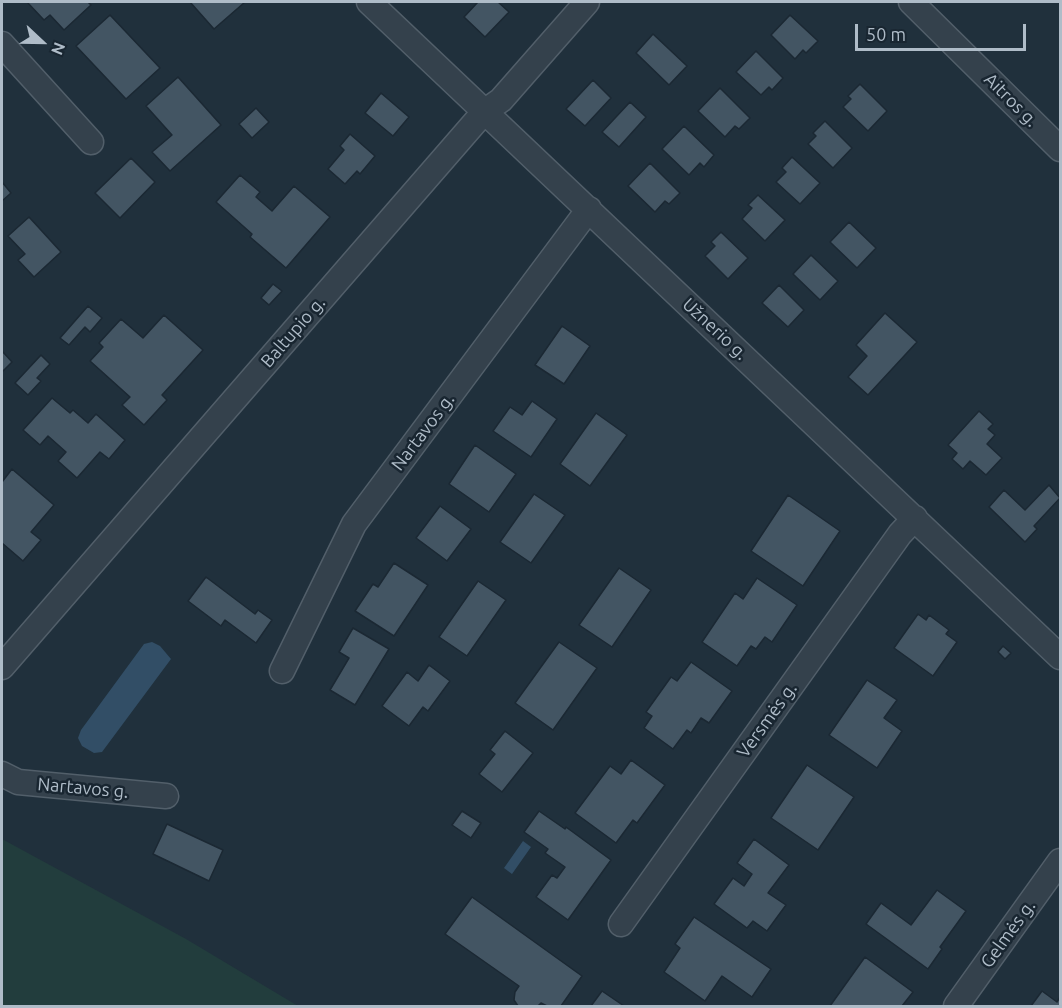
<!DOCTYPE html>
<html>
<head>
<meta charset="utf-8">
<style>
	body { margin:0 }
	#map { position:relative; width:1062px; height:1008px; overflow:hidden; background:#20303c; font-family:Ubuntu,sans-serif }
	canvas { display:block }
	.frame { position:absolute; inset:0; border:3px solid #afbcc8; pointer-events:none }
	.north { position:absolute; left:12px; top:12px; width:60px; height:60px; -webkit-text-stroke:4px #192631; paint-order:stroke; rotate:112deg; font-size:16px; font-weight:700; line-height:24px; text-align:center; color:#afbcc8 }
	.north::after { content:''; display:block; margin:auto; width:21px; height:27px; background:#afbcc8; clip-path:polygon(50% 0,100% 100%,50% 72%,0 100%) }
	.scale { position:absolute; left:855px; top:24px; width:171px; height:27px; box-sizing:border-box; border:3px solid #afbcc8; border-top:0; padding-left:8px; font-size:18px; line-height:21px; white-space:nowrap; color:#afbcc8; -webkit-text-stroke:4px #192631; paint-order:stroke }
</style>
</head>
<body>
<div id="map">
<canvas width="1062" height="1008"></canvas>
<div class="frame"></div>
<div class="north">N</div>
<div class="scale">50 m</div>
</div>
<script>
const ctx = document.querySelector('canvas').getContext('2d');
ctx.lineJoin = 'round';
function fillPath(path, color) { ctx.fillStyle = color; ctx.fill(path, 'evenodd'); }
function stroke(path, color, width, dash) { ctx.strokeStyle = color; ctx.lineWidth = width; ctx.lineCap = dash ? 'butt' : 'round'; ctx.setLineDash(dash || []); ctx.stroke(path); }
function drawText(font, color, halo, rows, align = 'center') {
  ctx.font = font + ' Ubuntu,sans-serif'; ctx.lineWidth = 5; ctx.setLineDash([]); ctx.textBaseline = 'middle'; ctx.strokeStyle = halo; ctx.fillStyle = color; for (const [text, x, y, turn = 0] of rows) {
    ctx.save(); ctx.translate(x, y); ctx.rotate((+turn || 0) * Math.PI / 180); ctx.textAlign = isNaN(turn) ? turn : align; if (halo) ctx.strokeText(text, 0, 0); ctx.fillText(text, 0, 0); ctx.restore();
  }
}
fillPath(new Path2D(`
	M 2,839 L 186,939 L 298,1006 L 2,1006 Z`), '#223d3d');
fillPath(new Path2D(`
	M 152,642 L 160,646 L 171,659 L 102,752 L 94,753 L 82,746 L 78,738 L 81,730 L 144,644 Z
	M 523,841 L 531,847 L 512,874 L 504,868 Z`), '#324e66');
const building = new Path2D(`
	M 27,2 L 88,2 L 91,5 L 64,30 L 50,15 L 44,20 Z
	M 190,2 L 245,2 L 214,29 Z
	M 478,2 L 498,2 L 509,12 L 485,37 L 464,17 Z
	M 110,15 L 160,68 L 126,99 L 76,46 Z
	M 790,15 L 818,41 L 806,53 L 803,50 L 795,59 L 771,35 Z
	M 653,34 L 687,66 L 669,85 L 636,53 Z
	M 756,51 L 783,78 L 772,90 L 769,87 L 761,95 L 736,72 Z
	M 178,77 L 221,125 L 170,171 L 152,152 L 172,135 L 146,106 Z
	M 593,80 L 611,98 L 585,126 L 566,109 Z
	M 860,84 L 887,111 L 868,131 L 843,107 L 851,99 L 848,96 Z
	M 720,88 L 750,118 L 739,129 L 735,126 L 725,137 L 698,111 Z
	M 381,93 L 409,117 L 393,136 L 365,113 Z
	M 630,102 L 646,117 L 619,147 L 602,132 Z
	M 256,108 L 269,122 L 252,138 L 239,124 Z
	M 825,121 L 852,148 L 833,168 L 808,144 L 816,136 L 813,133 Z
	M 684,126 L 714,155 L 704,167 L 700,163 L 689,175 L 662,149 Z
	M 350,134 L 375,156 L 360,174 L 357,171 L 345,184 L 328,169 L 344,150 L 340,146 Z
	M 792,157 L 820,183 L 800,204 L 776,182 L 786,172 L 782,168 Z
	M 131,158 L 155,182 L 120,218 L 95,193 Z
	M 650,163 L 680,193 L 669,204 L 665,201 L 655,212 L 628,186 Z
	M 240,175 L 260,192 L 256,197 L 272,211 L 294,186 L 330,217 L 286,268 L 250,237 L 252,234 L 216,202 Z
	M 2,182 L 11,193 L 2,201 Z
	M 758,195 L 785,220 L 765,241 L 742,219 L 752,208 L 748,205 Z
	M 29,217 L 61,252 L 34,277 L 18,260 L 25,254 L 8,236 Z
	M 849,222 L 876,248 L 857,268 L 830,242 Z
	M 721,232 L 748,258 L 728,279 L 705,256 L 715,246 L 711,242 Z
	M 811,255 L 838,281 L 820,300 L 793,274 Z
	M 273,284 L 282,291 L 269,305 L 261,298 Z
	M 779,285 L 804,310 L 788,327 L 762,303 Z
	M 88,306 L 102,318 L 90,332 L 85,327 L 69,345 L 60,338 Z
	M 885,313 L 917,342 L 868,395 L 848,377 L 867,356 L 856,345 Z
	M 164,315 L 203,350 L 162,395 L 167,400 L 144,425 L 122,405 L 130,397 L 90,361 L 103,347 L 99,343 L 121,319 L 143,338 Z
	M 562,326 L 590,346 L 564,384 L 535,365 Z
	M 2,351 L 12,362 L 2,372 Z
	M 41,355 L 50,364 L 37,378 L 41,381 L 28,395 L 15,383 Z
	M 52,398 L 70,413 L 73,410 L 88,423 L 96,414 L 125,440 L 109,459 L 100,452 L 77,478 L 58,461 L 66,452 L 48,436 L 40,445 L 23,430 Z
	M 532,401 L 557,419 L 531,457 L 493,431 L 510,407 L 522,415 Z
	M 979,411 L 993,424 L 988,429 L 995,435 L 987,444 L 1002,458 L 986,475 L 970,461 L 963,469 L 952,459 L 957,453 L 948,445 Z
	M 596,413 L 627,435 L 590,486 L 560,464 Z
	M 475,445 L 516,474 L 489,512 L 449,484 Z
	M 12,469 L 54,505 L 31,532 L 41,540 L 23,561 L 2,543 L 2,482 Z
	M 1049,485 L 1060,498 L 1034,526 L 1037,529 L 1025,542 L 989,507 L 1004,490 L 1025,510 Z
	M 534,494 L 565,515 L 531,563 L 500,542 Z
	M 788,495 L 840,531 L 803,586 L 751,551 Z
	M 440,506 L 471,529 L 447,561 L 416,538 Z
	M 394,563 L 428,585 L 394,636 L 355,611 L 373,584 L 378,587 Z
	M 619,568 L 651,590 L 612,647 L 579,625 Z
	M 206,577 L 255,614 L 258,610 L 272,620 L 256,643 L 225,620 L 221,626 L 188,601 Z
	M 757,578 L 797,605 L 772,642 L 765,637 L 756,649 L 751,646 L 737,666 L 702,642 L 735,593 L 743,599 Z
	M 478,581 L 506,600 L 467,656 L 439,637 Z
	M 918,614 L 926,620 L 929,615 L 949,630 L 946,634 L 957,642 L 933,676 L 894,648 Z
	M 353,628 L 389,649 L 355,705 L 330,690 L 349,658 L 339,652 Z
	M 559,642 L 597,668 L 553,730 L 515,703 Z
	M 1003,646 L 1011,653 L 1005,659 L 998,652 Z
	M 691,662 L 732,691 L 709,723 L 701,718 L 691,733 L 687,730 L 673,749 L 644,728 L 652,716 L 646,712 L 671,677 L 677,681 Z
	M 429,665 L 450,681 L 428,711 L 423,707 L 409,726 L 382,706 L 407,672 L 418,681 Z
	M 867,680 L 897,700 L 884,718 L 902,731 L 877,768 L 829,735 Z
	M 505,731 L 533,753 L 502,792 L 479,774 L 495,754 L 490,750 Z
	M 631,760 L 665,785 L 637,823 L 633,820 L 616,843 L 575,813 L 610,766 L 621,774 Z
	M 807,765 L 854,797 L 818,850 L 771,818 Z
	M 462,811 L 481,823 L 471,838 L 452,825 Z
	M 539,811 L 565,829 L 566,827 L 611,860 L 568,920 L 536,897 L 552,875 L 557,878 L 565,867 L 545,853 L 548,849 L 524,832 Z
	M 167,824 L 223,850 L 209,881 L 153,854 Z
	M 754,839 L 789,865 L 768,893 L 786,905 L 767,931 L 753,921 L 747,928 L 714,904 L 733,878 L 744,886 L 752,874 L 737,863 Z
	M 937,890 L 966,911 L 940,947 L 942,949 L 928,969 L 866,924 L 881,903 L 911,925 Z
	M 472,897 L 582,976 L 561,1006 L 547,1006 L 541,1003 L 538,1006 L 518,1006 L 514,1000 L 515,992 L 519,986 L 445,934 Z
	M 694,917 L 771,969 L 752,997 L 722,976 L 705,1001 L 664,972 L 680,948 L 675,944 Z
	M 865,957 L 913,992 L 902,1006 L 830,1006 Z
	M 602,991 L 624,1006 L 591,1006 Z
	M 1042,991 L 1057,1002 L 1060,997 L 1060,1006 L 1031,1006 Z`);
fillPath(building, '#435563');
stroke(building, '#1b2833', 1.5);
const street = new Path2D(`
	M 369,2 L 1060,657
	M 911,2 L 1060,149
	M 2,44 L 91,142
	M 2,667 L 484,112 L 501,100 L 587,2
	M 282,671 L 354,524 L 589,209
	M 2,774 L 18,782 L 166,796
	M 621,924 L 900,534 L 915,518
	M 956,1006 L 1060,861`);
stroke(street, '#525f6a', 27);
stroke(street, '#34414c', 24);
drawText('18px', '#afbcc8', '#192631', [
	["Aitros g.",1011,100,45],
	["Užnerio g.",715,329,43],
	["Baltupio g.",293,332,-49],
	["Nartavos g.",423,432,-53],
	["Versmės g.",767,720,-54],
	["Nartavos g.",83,788,5],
	["Gelmės g.",1008,934,-54]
]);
</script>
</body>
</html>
